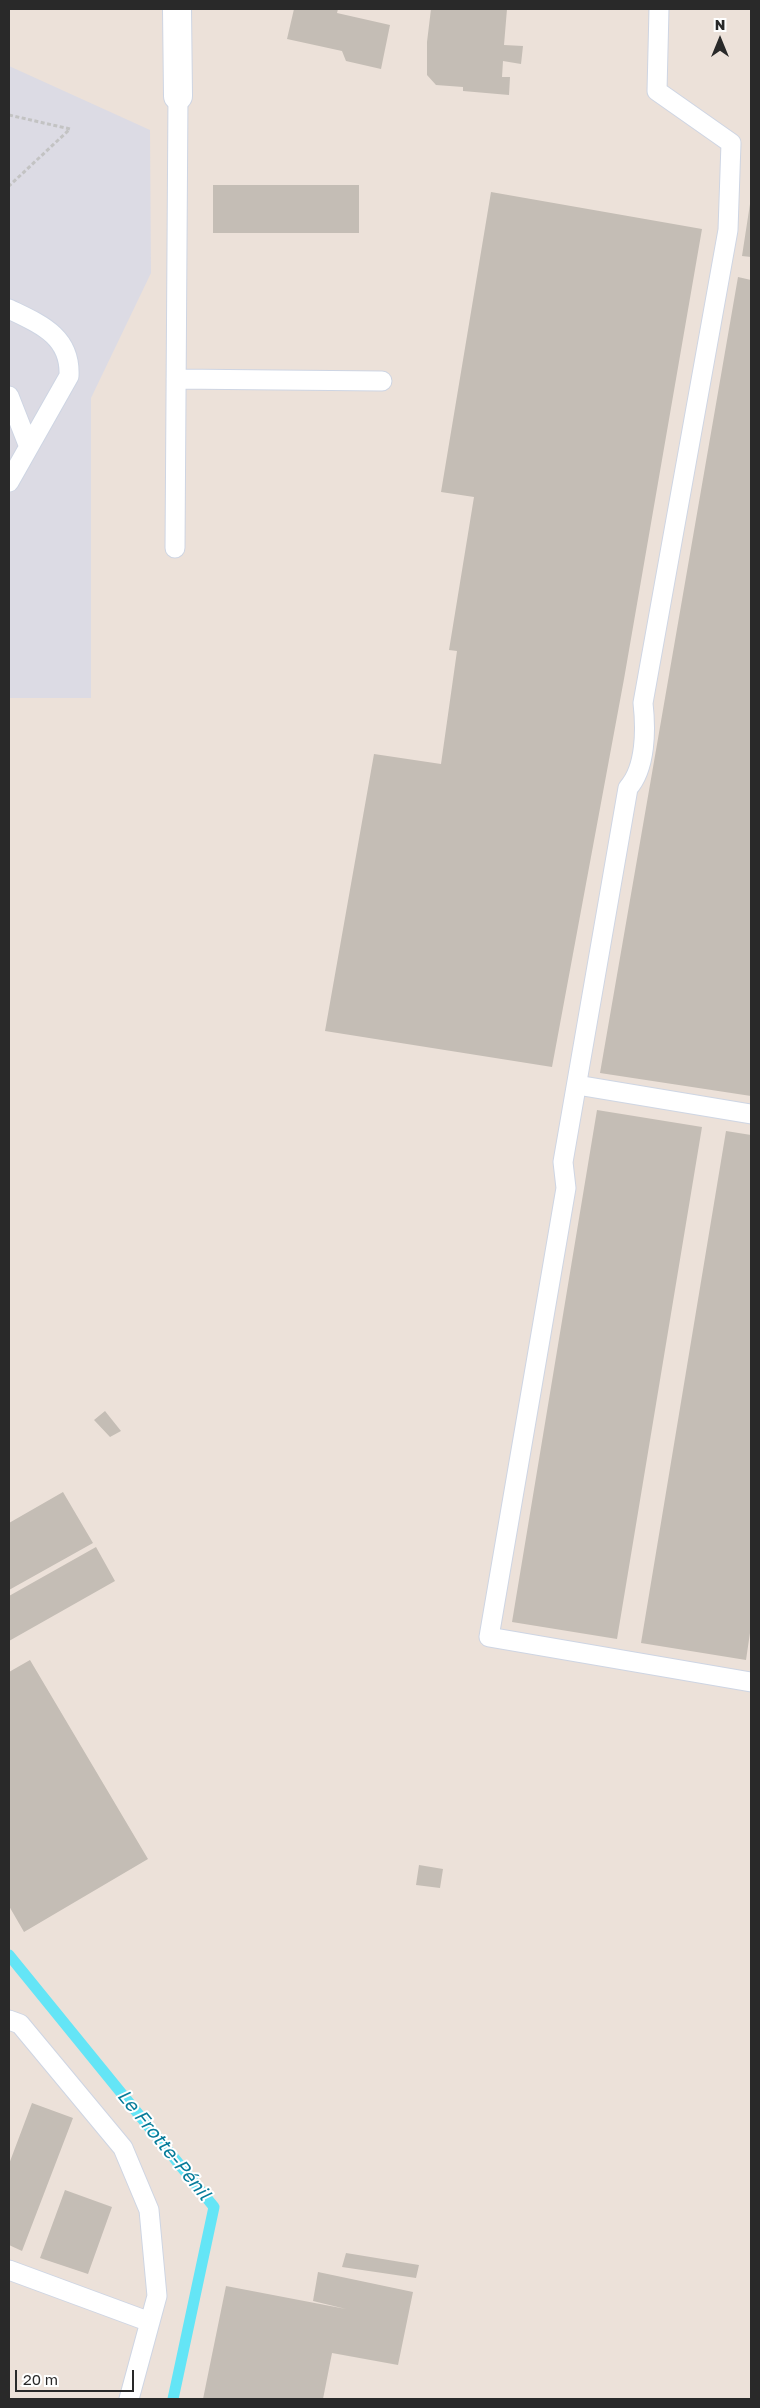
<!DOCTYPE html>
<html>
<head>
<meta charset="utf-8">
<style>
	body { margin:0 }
	#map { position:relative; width:760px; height:2408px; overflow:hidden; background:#ece1d9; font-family:"Golos Text",sans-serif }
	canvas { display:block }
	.frame { position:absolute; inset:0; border:10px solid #292929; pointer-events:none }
	.north { position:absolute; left:695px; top:15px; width:50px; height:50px; -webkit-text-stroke:4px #fff; paint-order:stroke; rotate:0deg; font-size:14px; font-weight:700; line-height:20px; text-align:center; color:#292929 }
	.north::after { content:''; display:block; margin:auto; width:18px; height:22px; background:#292929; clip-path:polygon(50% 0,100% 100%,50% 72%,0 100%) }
	.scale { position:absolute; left:15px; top:2370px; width:119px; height:22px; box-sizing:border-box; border:2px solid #292929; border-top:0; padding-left:6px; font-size:15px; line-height:18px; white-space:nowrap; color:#292929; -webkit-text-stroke:4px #fff; paint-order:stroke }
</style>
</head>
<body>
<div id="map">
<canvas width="760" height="2408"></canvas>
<div class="frame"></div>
<div class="north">N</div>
<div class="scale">20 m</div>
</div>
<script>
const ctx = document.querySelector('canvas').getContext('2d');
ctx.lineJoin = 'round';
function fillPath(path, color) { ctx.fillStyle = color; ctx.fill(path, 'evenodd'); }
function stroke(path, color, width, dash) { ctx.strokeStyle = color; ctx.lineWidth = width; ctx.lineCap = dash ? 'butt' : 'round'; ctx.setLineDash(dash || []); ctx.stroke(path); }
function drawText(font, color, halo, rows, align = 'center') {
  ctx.font = font + ' "Golos Text",sans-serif'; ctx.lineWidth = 4; ctx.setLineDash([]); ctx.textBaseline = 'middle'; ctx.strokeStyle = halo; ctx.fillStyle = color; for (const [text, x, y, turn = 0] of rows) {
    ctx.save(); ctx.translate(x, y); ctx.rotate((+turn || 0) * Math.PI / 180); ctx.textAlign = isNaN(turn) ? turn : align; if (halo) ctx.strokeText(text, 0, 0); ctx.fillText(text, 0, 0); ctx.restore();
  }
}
fillPath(new Path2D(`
	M 9,66 L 150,130 L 151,273 L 91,398 L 91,698 L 9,698 Z`), '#dcdbe4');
stroke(new Path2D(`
	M 9,1955 L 214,2207 L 173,2399`), '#64e5f6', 11);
fillPath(new Path2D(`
	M 294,9 L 338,9 L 337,13 L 390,25 L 381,69 L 346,61 L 342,51 L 287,39 Z
	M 431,9 L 507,9 L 504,45 L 523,46 L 521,64 L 503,61 L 502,77 L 510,77 L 509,95 L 463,91 L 463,87 L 436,85 L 427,75 L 427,42 Z
	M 213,185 L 359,185 L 359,233 L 213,233 Z
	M 491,192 L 702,229 L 624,679 L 552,1067 L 325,1031 L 374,754 L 441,764 L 457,651 L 449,650 L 474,497 L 441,492 Z
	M 750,204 L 751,204 L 751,257 L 742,256 Z
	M 738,277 L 751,280 L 751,1096 L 600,1073 Z
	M 597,1110 L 702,1127 L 617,1639 L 512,1622 Z
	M 726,1131 L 751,1135 L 751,1626 L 746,1660 L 641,1643 Z
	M 105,1411 L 121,1431 L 110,1437 L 94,1420 Z
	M 63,1492 L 93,1543 L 9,1590 L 9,1523 Z
	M 96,1547 L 115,1581 L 9,1641 L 9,1596 Z
	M 30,1660 L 148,1859 L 24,1932 L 9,1906 L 9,1672 Z
	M 419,1865 L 443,1869 L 440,1888 L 416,1885 Z
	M 32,2103 L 73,2118 L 22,2251 L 9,2245 L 9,2164 Z
	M 65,2190 L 112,2207 L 88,2274 L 40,2258 Z
	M 346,2253 L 419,2265 L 416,2278 L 342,2267 Z
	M 318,2272 L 413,2292 L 398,2365 L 332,2353 L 323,2399 L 203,2399 L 226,2286 L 346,2309 L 313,2301 Z`), '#c4bdb5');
const lane = new Path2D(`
	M 659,9 L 657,91 L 731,143 L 728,230 L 643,703 C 646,729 646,768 628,788 L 563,1162 L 566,1188 L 489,1637 L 751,1682
	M 9,309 C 40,324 71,336 69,376 L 9,482
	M 176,379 L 382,381
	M 9,396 L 29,447
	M 175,548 L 178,96
	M 577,1085 L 751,1114
	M 9,2020 L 20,2024 L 123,2148 L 149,2210 L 157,2296 L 129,2399
	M 9,2270 L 150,2322`);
const street = new Path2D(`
	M 177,9 L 178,96`);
stroke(lane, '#ced5e3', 21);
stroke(street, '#ced5e3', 30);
stroke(new Path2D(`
	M 9,115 L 70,129 L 9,186`), '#c3c3c3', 3, [4, 2.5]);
stroke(lane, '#fff', 19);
stroke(street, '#fff', 28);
drawText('italic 19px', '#067c9a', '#fff', [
	["Le Frotte-Pénil",164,2145,51]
]);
</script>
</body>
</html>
